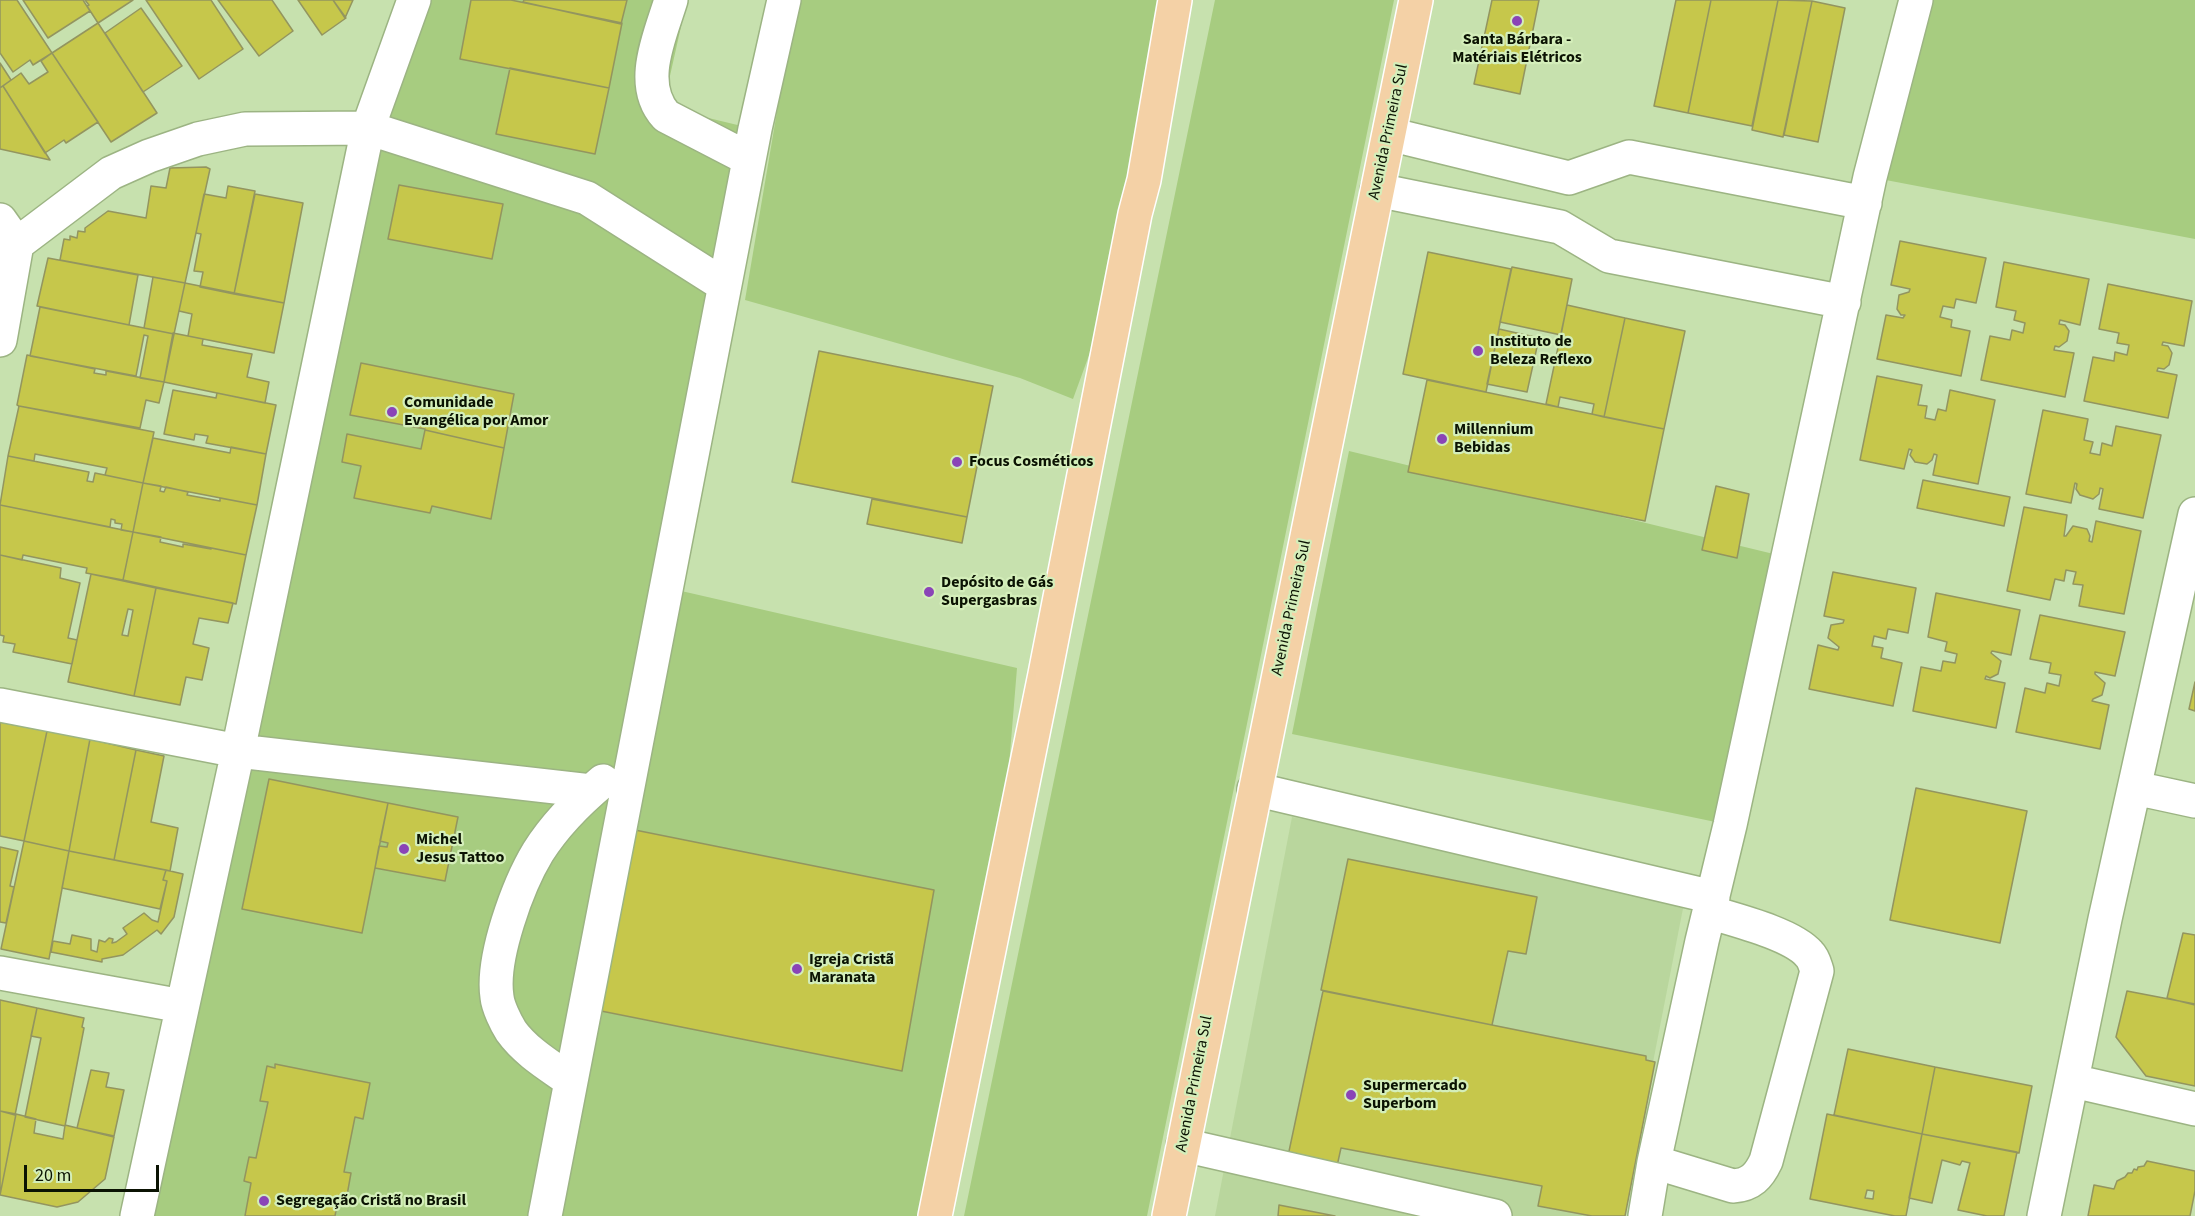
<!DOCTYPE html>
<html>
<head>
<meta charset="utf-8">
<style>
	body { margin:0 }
	#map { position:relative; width:2195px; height:1216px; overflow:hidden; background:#c7e1ae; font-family:"Source Sans 3",sans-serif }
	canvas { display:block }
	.scale { position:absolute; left:24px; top:1165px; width:135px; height:27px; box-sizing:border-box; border:3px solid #0b1303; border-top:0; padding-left:8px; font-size:18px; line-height:21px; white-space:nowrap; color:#0b1303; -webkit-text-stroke:4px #d4eeba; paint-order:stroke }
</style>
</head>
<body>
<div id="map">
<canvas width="2195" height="1216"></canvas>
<div class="scale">20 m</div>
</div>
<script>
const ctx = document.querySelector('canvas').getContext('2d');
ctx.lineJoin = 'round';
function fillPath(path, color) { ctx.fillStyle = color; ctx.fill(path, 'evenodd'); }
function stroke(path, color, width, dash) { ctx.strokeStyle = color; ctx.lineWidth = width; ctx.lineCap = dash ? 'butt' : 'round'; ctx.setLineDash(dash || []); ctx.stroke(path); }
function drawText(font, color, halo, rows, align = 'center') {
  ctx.font = font + ' "Source Sans 3",sans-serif'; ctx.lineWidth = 4.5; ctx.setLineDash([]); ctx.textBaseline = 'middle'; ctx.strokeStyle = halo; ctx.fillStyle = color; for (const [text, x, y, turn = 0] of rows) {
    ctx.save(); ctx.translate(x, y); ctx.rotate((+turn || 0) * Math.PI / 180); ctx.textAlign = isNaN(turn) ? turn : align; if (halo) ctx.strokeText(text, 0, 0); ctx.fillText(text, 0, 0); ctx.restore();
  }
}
fillPath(new Path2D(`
	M 1292,817 L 1686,893 L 1623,1216 L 1215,1216 Z`), '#b9d69d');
fillPath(new Path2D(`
	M 410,0 L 687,0 L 663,107 L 754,129 L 677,590 L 1017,668 L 997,912 L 936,1216 L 142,1216 ZM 620,827 L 933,890 L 902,1070 L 585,1008 Z
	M 796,0 L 1181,0 L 1131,240 L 1073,399 L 1020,378 L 745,300 Z
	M 1215,0 L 1394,0 L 1147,1216 L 964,1216 Z
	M 1916,0 L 2195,0 L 2195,239 L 1870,177 Z
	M 1349,451 L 1786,557 L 1730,825 L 1292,734 Z`), '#a7cc80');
const building = new Path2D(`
	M 0,0 L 17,0 L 52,53 L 33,65 L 30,60 L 13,72 L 0,53 Z
	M 23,0 L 83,0 L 90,11 L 48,38 Z
	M 85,0 L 133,0 L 98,23 L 87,6 L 89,5 Z
	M 146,0 L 211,0 L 243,49 L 199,79 Z
	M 218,0 L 272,0 L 293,31 L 259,56 Z
	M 298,0 L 333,0 L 346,18 L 322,35 Z
	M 333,0 L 353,0 L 345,18 Z
	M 471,0 L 511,0 L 622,23 L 609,88 L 460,59 Z
	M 524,0 L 627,0 L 621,24 L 523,2 Z
	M 1492,0 L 1539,0 L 1520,94 L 1474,84 Z
	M 1676,0 L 1711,0 L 1688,113 L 1654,106 Z
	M 1711,0 L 1778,0 L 1752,126 L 1688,113 Z
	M 1778,0 L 1812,1 L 1783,137 L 1752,130 Z
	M 1812,1 L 1845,8 L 1818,142 L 1784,135 Z
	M 141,8 L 182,66 L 143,92 L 105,33 Z
	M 98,23 L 157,113 L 111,142 L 52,53 Z
	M 52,53 L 98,122 L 66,143 L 64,140 L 45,153 L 3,86 L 21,73 L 29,84 L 48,72 L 41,61 Z
	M 0,63 L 11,80 L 0,88 Z
	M 510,68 L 609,88 L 595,154 L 496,134 Z
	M 3,86 L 50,160 L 0,149 L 0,88 Z
	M 206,167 L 210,169 L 185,283 L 60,260 L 64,239 L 70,240 L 70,236 L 77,238 L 78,231 L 85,232 L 85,228 L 108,211 L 146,218 L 151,186 L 166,188 L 170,168 Z
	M 399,185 L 503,204 L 492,259 L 388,239 Z
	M 228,186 L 255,191 L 234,294 L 200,287 L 203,272 L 194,271 L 201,234 L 196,233 L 204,194 L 226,198 Z
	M 255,194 L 303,203 L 284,303 L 234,294 Z
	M 1900,241 L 1986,258 L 1976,303 L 1956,299 L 1954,308 L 1943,306 L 1940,317 L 1952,320 L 1951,327 L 1970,331 L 1961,376 L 1877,359 L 1886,315 L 1903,318 L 1905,315 L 1901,315 L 1897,309 L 1899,295 L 1909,292 L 1910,289 L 1891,285 Z
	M 1428,252 L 1511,269 L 1486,392 L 1403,374 Z
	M 48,258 L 138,275 L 129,325 L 37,306 Z
	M 2004,262 L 2089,279 L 2080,325 L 2060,320 L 2059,324 L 2065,325 L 2069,331 L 2067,341 L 2059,347 L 2055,346 L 2054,350 L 2074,353 L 2065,397 L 1981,380 L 1990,336 L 2010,340 L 2012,330 L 2023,333 L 2025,323 L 2014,320 L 2016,311 L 1996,307 Z
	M 1512,267 L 1572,279 L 1561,335 L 1500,322 Z
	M 153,277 L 185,283 L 174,334 L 144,328 Z
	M 185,283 L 284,303 L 274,353 L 188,336 L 192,314 L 179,311 Z
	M 2108,284 L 2192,301 L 2184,346 L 2163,342 L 2162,345 L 2168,346 L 2172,353 L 2169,365 L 2164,369 L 2158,368 L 2157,371 L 2177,375 L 2168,418 L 2084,401 L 2093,357 L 2114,361 L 2115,352 L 2127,355 L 2129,345 L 2117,343 L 2119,333 L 2099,329 Z
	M 1567,305 L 1625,318 L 1604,417 L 1592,414 L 1594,404 L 1560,397 L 1558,407 L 1546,404 Z
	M 40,307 L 174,334 L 164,382 L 140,378 L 148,336 L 144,335 L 136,376 L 30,356 Z
	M 1625,318 L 1685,331 L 1664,429 L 1604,417 Z
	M 1499,329 L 1539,338 L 1527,392 L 1487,384 Z
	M 173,333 L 203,339 L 202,345 L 252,354 L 247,377 L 269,382 L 265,403 L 164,382 Z
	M 819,351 L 993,386 L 967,517 L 792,482 Z
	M 27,355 L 95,369 L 94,373 L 106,375 L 106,371 L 164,382 L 159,403 L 146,400 L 140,428 L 19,406 L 17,405 Z
	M 361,363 L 514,394 L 504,448 L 425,430 L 425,429 L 350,415 Z
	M 1877,376 L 1922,385 L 1918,405 L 1927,406 L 1925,418 L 1935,420 L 1938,409 L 1946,411 L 1950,390 L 1995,400 L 1978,484 L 1933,475 L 1937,455 L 1934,454 L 1932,460 L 1927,464 L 1915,462 L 1910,455 L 1912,450 L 1909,449 L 1904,469 L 1860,460 Z
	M 1427,380 L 1664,429 L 1645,521 L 1408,472 Z
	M 173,390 L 216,398 L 217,393 L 276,405 L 266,454 L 206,443 L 208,436 L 195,434 L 194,440 L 164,434 Z
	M 19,406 L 154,432 L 143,483 L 105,475 L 107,468 L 35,454 L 34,461 L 8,456 Z
	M 2043,410 L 2088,419 L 2084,440 L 2093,442 L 2090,453 L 2100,455 L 2102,443 L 2112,446 L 2116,426 L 2161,435 L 2143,518 L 2099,509 L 2103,489 L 2100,488 L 2099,494 L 2093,499 L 2080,495 L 2076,489 L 2077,484 L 2075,483 L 2071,503 L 2026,494 Z
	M 425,430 L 504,448 L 491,519 L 432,506 L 430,513 L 354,498 L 361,466 L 342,462 L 347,434 L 421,449 Z
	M 153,438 L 230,453 L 231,447 L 266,454 L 257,505 L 143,483 Z
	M 8,456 L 89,472 L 87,481 L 93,482 L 95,473 L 143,483 L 133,532 L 121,530 L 122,524 L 115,523 L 115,520 L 111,519 L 110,527 L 0,505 Z
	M 1923,480 L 2010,497 L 2004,526 L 1917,508 Z
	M 143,483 L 161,486 L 160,491 L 164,492 L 166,487 L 188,492 L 187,495 L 220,501 L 220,498 L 257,505 L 246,555 L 133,532 Z
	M 1716,486 L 1749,494 L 1737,558 L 1702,550 Z
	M 872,499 L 967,517 L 962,543 L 867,524 Z
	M 0,505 L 133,532 L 123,580 L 86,573 L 87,568 L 23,555 L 22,560 L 0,555 Z
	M 2024,507 L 2067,515 L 2064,536 L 2066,536 L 2073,526 L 2087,529 L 2090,536 L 2089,541 L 2092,542 L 2096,521 L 2141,531 L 2124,614 L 2079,606 L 2083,585 L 2073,584 L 2076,572 L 2066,570 L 2064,581 L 2055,579 L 2050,600 L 2007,591 Z
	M 133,532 L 161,537 L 160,542 L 183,547 L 183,544 L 211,549 L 211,548 L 246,555 L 236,604 L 123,580 Z
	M 0,555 L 61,568 L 60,578 L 80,583 L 68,638 L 77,640 L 72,664 L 13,652 L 15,644 L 3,642 L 4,636 L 0,635 Z
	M 1833,572 L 1916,588 L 1908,633 L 1888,629 L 1886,639 L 1874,636 L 1872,646 L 1883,648 L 1881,658 L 1902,663 L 1893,706 L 1809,689 L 1818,645 L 1838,650 L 1839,647 L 1828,638 L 1831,625 L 1843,623 L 1844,620 L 1824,616 Z
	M 91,574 L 156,588 L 134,696 L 68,682 ZM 128,609 L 133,610 L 128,636 L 122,635 Z
	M 156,588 L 233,603 L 228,623 L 199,618 L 193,644 L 209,648 L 202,680 L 186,677 L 180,705 L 134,696 Z
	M 1936,593 L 2020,610 L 2011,655 L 1992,651 L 1991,653 L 2001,661 L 1998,674 L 1990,678 L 1986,676 L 1985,679 L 2005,683 L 1996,728 L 1913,711 L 1921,667 L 1941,671 L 1943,661 L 1955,663 L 1957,654 L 1945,651 L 1947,642 L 1928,637 Z
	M 2040,615 L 2125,632 L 2115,676 L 2095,672 L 2095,674 L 2105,683 L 2102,695 L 2093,699 L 2092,701 L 2109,705 L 2100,749 L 2016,732 L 2025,688 L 2045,693 L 2047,683 L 2059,686 L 2061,675 L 2049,673 L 2051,663 L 2030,659 Z
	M 2195,682 L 2195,711 L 2189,709 Z
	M 0,722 L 47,731 L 24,841 L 0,836 Z
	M 47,731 L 90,739 L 69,851 L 24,841 Z
	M 90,739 L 136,750 L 114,860 L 69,851 Z
	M 136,750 L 164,756 L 151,822 L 178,828 L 170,871 L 114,860 Z
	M 269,779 L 388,803 L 362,933 L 242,909 Z
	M 1916,788 L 2027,811 L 2000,943 L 1890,920 Z
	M 388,803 L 458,817 L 445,881 L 375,868 L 379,846 L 387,847 L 388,843 L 380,841 Z
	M 620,827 L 934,890 L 902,1071 L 586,1008 Z
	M 24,841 L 69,851 L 49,959 L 1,949 Z
	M 0,847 L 18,851 L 10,886 L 14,887 L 6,923 L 0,922 Z
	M 69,851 L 166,870 L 163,880 L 167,881 L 160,909 L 62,888 Z
	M 1348,859 L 1537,897 L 1526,954 L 1508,951 L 1492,1025 L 1321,990 Z
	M 166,870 L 183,874 L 174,917 L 161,934 L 157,930 L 123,955 L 102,959 L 102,962 L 51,952 L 53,941 L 70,944 L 72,935 L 91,939 L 91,950 L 97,952 L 99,940 L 105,942 L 109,938 L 113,939 L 112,943 L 116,942 L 127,934 L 123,928 L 144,913 L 152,920 L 158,922 L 167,881 L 163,880 Z
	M 2183,933 L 2195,935 L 2195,1005 L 2167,998 Z
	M 1323,991 L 1646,1056 L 1646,1060 L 1655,1062 L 1625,1216 L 1592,1216 L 1538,1206 L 1542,1186 L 1341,1148 L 1337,1166 L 1288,1156 Z
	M 2127,991 L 2195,1004 L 2195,1086 L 2146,1076 L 2116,1037 Z
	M 0,1000 L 37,1008 L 15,1115 L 0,1111 Z
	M 37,1008 L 84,1018 L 82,1027 L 84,1028 L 65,1126 L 25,1117 L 41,1038 L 31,1036 Z
	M 1848,1049 L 1935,1067 L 1922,1134 L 1834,1115 Z
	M 275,1064 L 370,1083 L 363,1119 L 355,1117 L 344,1172 L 351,1173 L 346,1201 L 338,1200 L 335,1216 L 245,1216 L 251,1183 L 244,1181 L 249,1157 L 256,1158 L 268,1102 L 260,1101 L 267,1066 L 275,1068 Z
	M 1935,1067 L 2032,1086 L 2019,1153 L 1922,1134 Z
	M 91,1070 L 109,1073 L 106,1087 L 124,1090 L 114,1136 L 77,1128 Z
	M 0,1111 L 16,1114 L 1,1190 L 0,1190 Z
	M 16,1114 L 36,1119 L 34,1133 L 63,1139 L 65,1125 L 114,1137 L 105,1179 L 78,1202 L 57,1207 L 0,1195 Z
	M 1827,1114 L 1922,1134 L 1906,1216 L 1895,1216 L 1810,1199 ZM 1867,1190 L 1874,1191 L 1873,1199 L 1865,1198 Z
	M 1922,1134 L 2017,1152 L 2004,1216 L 1987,1216 L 1958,1210 L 1970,1163 L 1962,1161 L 1960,1165 L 1942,1160 L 1932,1203 L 1909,1198 Z
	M 2147,1161 L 2195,1171 L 2195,1191 L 2190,1216 L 2088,1216 L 2094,1185 L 2114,1189 L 2117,1181 L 2125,1177 L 2128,1173 L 2132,1173 L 2134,1169 L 2137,1170 L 2138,1167 L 2144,1166 Z
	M 1279,1205 L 1335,1216 L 1278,1216 Z`);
fillPath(building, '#c6c74b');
stroke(building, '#93955f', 1.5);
const minor = new Path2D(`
	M 671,0 C 660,36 637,84 666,116 L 749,159
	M 1389,134 L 1569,178 L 1629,157 L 1865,203
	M 1377,190 L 1560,227 L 1609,256 L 1844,302
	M 0,220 L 17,244 L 0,340
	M 17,244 L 111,173 L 149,156 L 198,139 L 245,129 L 368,128 L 587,198 L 724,285
	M 0,705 L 238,751 L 591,791
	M 2135,788 L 2195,801
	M 1254,789 L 1713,897
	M 0,973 L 182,1006
	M 571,1081 C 550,1066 526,1052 511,1031 C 506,1023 498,1007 497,997 C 491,958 518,885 538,852 C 555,825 579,801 603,781
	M 2073,1081 L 2195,1109
	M 1183,1145 L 1495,1216
	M 1654,1162 L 1733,1186 C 1751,1185 1759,1176 1766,1161 L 1817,971 C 1815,965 1814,959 1809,954 C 1792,934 1735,920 1709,912
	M 137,1216 L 238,751 L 368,128 L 414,0
	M 545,1216 L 755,129 L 784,0
	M 1645,1216 L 1654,1162 L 1702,941 L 1730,825 L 1870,177 L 1916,0
	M 2044,1216 L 2105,919 L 2195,514`);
const major = new Path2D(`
	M 935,1216 L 1045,674 L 1135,214 L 1144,180 L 1175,0
	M 1169,1216 L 1416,0`);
stroke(minor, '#9cb483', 36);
stroke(major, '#fff', 36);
stroke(minor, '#fff', 33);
stroke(major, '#f4d1a6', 33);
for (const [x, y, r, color] of [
	[1517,21,6,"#8a44b7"],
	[1478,351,6,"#8a44b7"],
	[392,412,6,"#8a44b7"],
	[1442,439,6,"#8a44b7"],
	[957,462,6,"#8a44b7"],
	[929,592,6,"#8a44b7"],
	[404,849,6,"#8a44b7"],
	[797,969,6,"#8a44b7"],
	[1351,1095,6,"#8a44b7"],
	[264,1201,6,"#8a44b7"]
]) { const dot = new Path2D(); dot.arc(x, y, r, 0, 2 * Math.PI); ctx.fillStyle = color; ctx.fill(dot); stroke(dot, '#d4eeba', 2); }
drawText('bold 16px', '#0b1303', '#d4eeba', [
	["Santa Bárbara -",1517,40,"center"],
	["Matériais Elétricos",1517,58,"center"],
	["Instituto de",1490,342],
	["Beleza Reflexo",1490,360],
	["Comunidade",404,403],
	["Evangélica por Amor",404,421],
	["Millennium",1454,430],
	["Bebidas",1454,448],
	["Focus Cosméticos",969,462],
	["Depósito de Gás",941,583],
	["Supergasbras",941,601],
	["Michel",416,840],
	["Jesus Tattoo",416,858],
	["Igreja Cristã",809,960],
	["Maranata",809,978],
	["Supermercado",1363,1086],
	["Superbom",1363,1104],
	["Segregação Cristã no Brasil",276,1201]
], 'left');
drawText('16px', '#0b1303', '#d4eeba', [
	["Avenida Primeira Sul",1389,132,-78],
	["Avenida Primeira Sul",1292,608,-78],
	["Avenida Primeira Sul",1195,1084,-79]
]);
</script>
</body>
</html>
